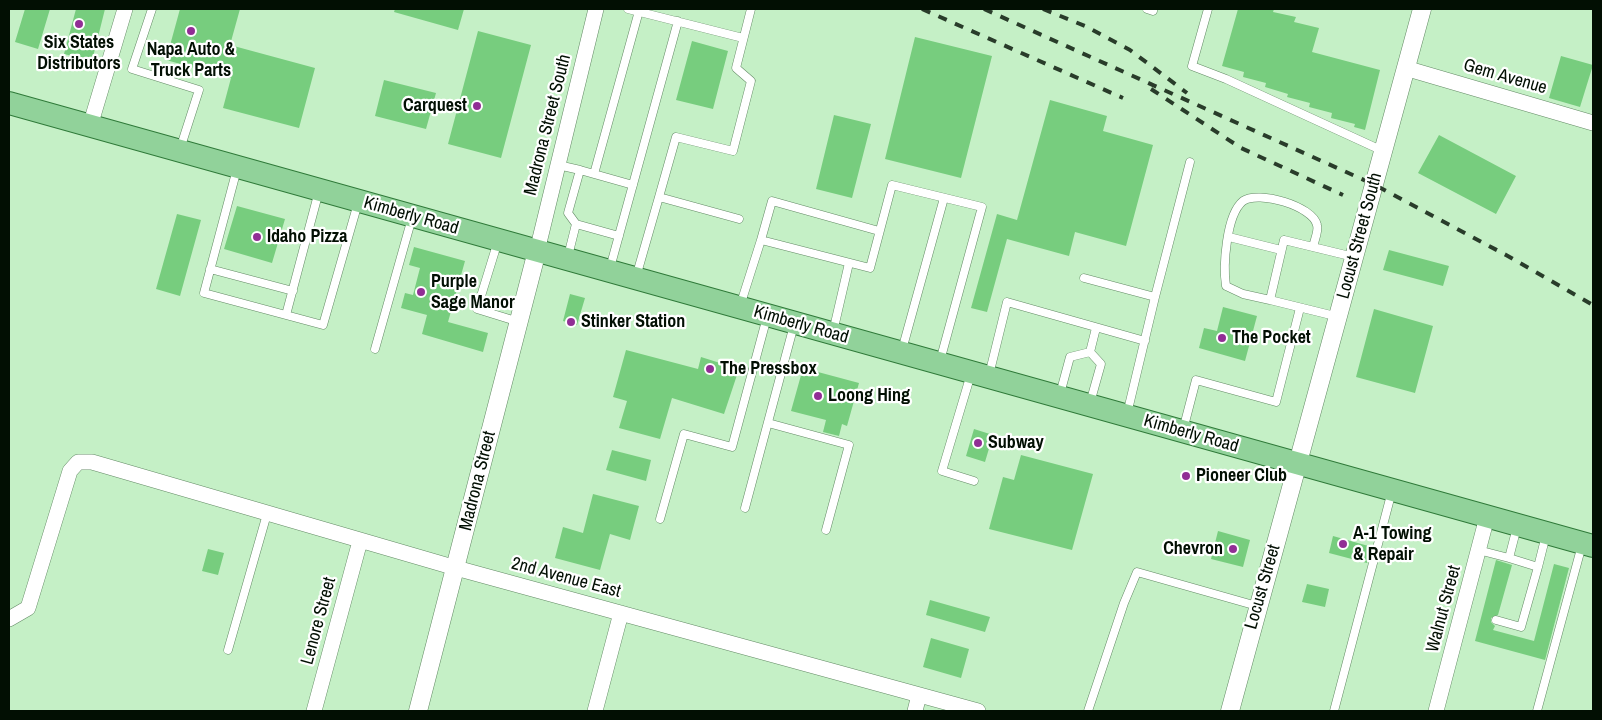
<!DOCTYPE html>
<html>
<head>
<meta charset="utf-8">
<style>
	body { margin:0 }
	#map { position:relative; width:1602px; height:720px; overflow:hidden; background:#c5f0c6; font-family:"Archivo Narrow",sans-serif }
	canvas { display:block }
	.frame { position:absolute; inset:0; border:10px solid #020f03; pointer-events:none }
</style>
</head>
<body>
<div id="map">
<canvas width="1602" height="720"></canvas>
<div class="frame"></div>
</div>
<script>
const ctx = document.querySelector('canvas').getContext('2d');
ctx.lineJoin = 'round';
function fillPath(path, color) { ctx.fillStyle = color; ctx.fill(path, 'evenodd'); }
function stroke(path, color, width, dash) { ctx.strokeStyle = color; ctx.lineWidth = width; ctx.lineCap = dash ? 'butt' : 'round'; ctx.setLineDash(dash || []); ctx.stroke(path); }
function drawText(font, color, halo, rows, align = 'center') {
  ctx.font = font + ' "Archivo Narrow",sans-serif'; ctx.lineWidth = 4.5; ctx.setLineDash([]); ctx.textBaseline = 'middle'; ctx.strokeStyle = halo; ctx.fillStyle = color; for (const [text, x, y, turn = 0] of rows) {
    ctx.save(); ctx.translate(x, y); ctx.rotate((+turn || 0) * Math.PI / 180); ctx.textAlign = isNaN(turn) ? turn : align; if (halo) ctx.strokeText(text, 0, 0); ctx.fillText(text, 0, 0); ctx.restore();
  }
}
fillPath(new Path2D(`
	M 25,9 L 50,9 L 38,49 L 15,42 Z
	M 76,9 L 105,9 L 92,61 L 64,54 Z
	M 180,9 L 240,9 L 230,45 L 315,68 L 299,128 L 223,108 L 231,78 L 166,60 Z
	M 395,9 L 464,9 L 458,30 L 394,12 Z
	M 1238,9 L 1274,9 L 1273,12 L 1296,17 L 1294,22 L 1319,28 L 1312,52 L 1380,70 L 1365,130 L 1354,127 L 1355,124 L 1331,118 L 1332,113 L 1309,107 L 1310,103 L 1287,97 L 1288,94 L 1265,87 L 1266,83 L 1243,77 L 1244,72 L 1222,66 Z
	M 478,31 L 531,45 L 501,158 L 448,144 Z
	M 915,37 L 992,56 L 961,178 L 885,159 Z
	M 692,41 L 728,51 L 713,109 L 676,100 Z
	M 1561,56 L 1593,65 L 1580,107 L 1549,98 Z
	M 384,80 L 436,93 L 426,129 L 375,116 Z
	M 1050,100 L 1107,116 L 1103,131 L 1153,145 L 1126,246 L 1075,232 L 1069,256 L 1007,239 L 987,312 L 971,308 L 997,214 L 1017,220 Z
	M 834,115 L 871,124 L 852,198 L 816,189 Z
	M 1439,135 L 1516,176 L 1496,214 L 1418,173 Z
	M 237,206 L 285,219 L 272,263 L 224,249 Z
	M 177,214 L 201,220 L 180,296 L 156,289 Z
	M 414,247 L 465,261 L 448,322 L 488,333 L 483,352 L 422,334 L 427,315 L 401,308 L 405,293 L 413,295 L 420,268 L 409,265 Z
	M 1389,250 L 1449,266 L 1443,286 L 1383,270 Z
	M 570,294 L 585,298 L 577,325 L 563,321 Z
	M 1223,307 L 1257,316 L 1245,361 L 1199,348 L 1204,328 L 1217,331 Z
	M 1374,309 L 1433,326 L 1415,393 L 1356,377 Z
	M 626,350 L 698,369 L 701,357 L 739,369 L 724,414 L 672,398 L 660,439 L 619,428 L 627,401 L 613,397 Z
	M 803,368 L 859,383 L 847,426 L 842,424 L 839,436 L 823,432 L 826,420 L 791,411 Z
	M 974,429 L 993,435 L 985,462 L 966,456 Z
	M 612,450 L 651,460 L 646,481 L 606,470 Z
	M 1021,455 L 1093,474 L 1072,550 L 989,529 L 1003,477 L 1014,480 Z
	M 593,494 L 639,506 L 630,540 L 610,534 L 600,570 L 555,558 L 563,527 L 583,533 Z
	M 1218,531 L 1250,540 L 1243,567 L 1211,559 Z
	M 1333,536 L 1372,547 L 1367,563 L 1329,553 Z
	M 208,549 L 224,553 L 218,575 L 202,571 Z
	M 1496,560 L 1512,565 L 1498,615 L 1491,618 L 1491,622 L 1495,626 L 1493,630 L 1534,641 L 1554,564 L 1569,568 L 1545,660 L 1475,641 Z
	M 1307,584 L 1329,589 L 1325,607 L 1302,602 Z
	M 930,600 L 990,617 L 985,632 L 926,615 Z
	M 931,638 L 969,649 L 961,678 L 923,667 Z`), '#77cd7e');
const service = new Path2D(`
	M 152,9 L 132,69 L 199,90 L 180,149
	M 628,9 L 743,38
	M 1147,9 L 1153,11 L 1153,9
	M 1208,9 L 1192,66 L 1226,79 L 1383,151
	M 558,165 L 580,170
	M 237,169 L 204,293 L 323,325 L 358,203
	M 594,174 L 580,170 L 568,213 L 576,224 L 619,236
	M 633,185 L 594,174 L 639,11
	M 659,197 L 676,137 L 733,151 L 751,81 L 736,68 L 751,9
	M 1229,237 L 1281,250
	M 761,240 L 772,201 L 879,231
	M 498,241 L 477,309 L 519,322
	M 568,256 L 576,224
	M 610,268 L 678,21
	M 210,269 L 293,291
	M 636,277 L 659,197 L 739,219
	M 1084,278 L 1155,297
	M 1270,300 L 1243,294 L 1226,286 C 1223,266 1226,215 1243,201 C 1258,190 1313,206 1317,225 C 1319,231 1314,241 1313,247
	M 740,306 L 761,240 L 870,268 L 892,185 L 982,207 L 940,361
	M 286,315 L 319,191
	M 1339,317 L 1270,300 L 1284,240 L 1354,257
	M 833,332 L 849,263
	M 375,349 L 412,218
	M 902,350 L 944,198
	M 1090,352 L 1096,328
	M 971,374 L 942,471 L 974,481
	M 989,375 L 1007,302 L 1145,341
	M 1060,394 L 1070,357 L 1090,352 L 1101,364 L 1090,403
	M 1127,414 L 1155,297 L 1190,162
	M 768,423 L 849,445 L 826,530
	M 1183,430 L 1196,380 L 1276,402 L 1300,308
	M 745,508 L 794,325
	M 660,519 L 684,434 L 732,447 L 767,317
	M 1478,550 L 1509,558
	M 1538,567 L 1546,535
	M 1496,620 L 1521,627 L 1538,567 L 1509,558 L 1517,527
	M 228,650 L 267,514
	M 1088,711 L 1124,603 L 1137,572 L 1257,606
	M 1334,711 L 1392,491
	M 1537,711 L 1582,545`);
const minor = new Path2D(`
	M 1405,68 L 1593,123
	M 90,126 L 125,9
	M 537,251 L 596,9
	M 9,619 L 28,608 L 70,471 L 78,462 L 92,462 L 456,568 L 978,711
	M 314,711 L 360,541
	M 595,711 L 621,613
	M 915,711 L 919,695
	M 1436,711 L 1487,517`);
const tertiary = new Path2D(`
	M 418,711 L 537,251
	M 1230,711 L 1422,9`);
const primary = new Path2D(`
	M 9,103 L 1593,546`);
stroke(service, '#648b66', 9);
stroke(minor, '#648b66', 16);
stroke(tertiary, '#648b66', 19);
stroke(primary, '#2f7a39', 24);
stroke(service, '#fff', 8);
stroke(minor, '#fff', 15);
stroke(tertiary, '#fff', 18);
stroke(primary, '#91d29a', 22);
stroke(new Path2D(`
	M 922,9 L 1123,98
	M 984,9 L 1375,185 L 1506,255 L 1593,305
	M 1043,9 L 1085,26 L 1130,50 L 1187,93
	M 1151,89 L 1241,148 L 1343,195`), '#293c2a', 4, [9, 9]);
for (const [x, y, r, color] of [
	[79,24,5,"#912e95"],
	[191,31,5,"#912e95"],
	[477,106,5,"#912e95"],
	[257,237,5,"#912e95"],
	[421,292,5,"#912e95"],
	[571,322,5,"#912e95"],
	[1222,338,5,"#912e95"],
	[710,369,5,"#912e95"],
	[818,396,5,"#912e95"],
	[978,443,5,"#912e95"],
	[1186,476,5,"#912e95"],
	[1343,544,5,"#912e95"],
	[1233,549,5,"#912e95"]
]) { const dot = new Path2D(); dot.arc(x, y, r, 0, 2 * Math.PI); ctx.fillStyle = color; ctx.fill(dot); stroke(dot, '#fff', 2); }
drawText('bold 18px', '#020f03', '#fff', [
	["Six States",79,43,"center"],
	["Distributors",79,64,"center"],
	["Napa Auto &",191,50,"center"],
	["Truck Parts",191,71,"center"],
	["Carquest",467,106,"right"],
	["Idaho Pizza",267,237],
	["Purple",431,282],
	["Sage Manor",431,303],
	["Stinker Station",581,322],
	["The Pocket",1232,338],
	["The Pressbox",720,369],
	["Loong Hing",828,396],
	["Subway",988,443],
	["Pioneer Club",1196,476],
	["A-1 Towing",1353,534],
	["& Repair",1353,555],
	["Chevron",1223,549,"right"]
], 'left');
drawText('18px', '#020f03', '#fff', [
	["Gem Avenue",1505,77,16],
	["Madrona Street South",548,125,-76],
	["Kimberly Road",411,216,16],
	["Locust Street South",1360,236,-75],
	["Kimberly Road",801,325,16],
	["Kimberly Road",1191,434,16],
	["Madrona Street",478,481,-76],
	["2nd Avenue East",566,578,15],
	["Locust Street",1263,587,-74],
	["Walnut Street",1444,609,-75],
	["Lenore Street",319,621,-75]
]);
</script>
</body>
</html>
